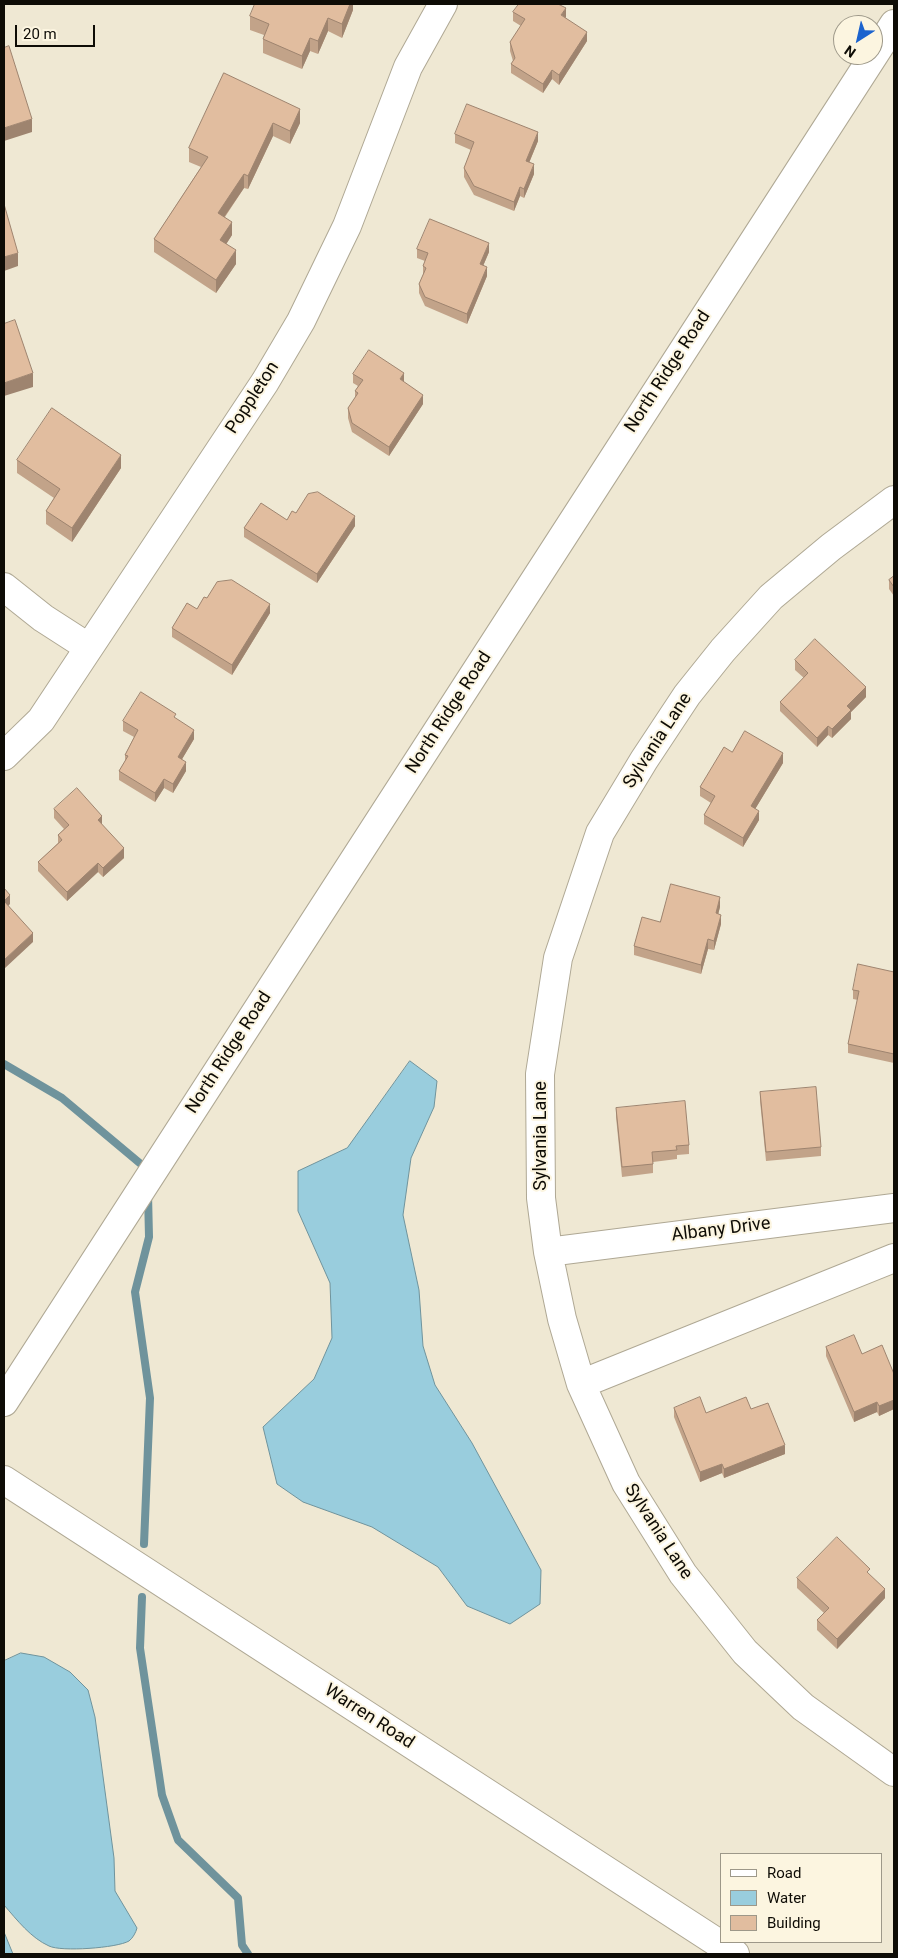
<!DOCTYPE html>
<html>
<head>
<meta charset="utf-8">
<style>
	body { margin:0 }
	#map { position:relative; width:898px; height:1958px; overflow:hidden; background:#efe8d3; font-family:Roboto,sans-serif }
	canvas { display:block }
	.frame { position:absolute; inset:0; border:5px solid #0e0c06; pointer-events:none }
	.legend { position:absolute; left:720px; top:1853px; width:162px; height:90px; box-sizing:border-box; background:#fcf5e0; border:1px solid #9d9889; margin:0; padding:6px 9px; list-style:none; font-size:15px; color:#0e0c06 }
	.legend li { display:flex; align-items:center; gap:10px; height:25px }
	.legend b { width:25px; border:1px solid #9d9889 }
	.north { position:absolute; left:833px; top:15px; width:50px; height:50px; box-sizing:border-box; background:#fcf5e0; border:1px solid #9d9889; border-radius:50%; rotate:215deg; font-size:14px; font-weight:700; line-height:20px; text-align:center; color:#0e0c06 }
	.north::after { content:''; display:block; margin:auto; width:18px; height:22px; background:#1c63ce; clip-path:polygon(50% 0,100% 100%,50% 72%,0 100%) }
	.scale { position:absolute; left:15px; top:25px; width:80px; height:22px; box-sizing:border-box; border:2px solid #0e0c06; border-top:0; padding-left:6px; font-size:15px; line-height:18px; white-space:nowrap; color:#0e0c06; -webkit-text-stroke:4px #fcf5e0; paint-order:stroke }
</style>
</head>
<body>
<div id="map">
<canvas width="898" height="1958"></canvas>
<div class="frame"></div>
<ul class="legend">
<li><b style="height:6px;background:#fff"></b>Road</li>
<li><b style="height:14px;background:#99cddd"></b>Water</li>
<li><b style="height:14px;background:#e1bd9f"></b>Building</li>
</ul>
<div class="north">N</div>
<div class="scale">20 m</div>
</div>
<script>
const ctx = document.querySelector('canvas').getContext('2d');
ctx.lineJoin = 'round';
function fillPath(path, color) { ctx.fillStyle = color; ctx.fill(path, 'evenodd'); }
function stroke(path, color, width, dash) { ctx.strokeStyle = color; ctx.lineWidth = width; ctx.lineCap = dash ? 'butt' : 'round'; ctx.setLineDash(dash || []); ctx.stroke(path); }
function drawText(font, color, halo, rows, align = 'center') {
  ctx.font = font + ' Roboto,sans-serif'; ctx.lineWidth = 4; ctx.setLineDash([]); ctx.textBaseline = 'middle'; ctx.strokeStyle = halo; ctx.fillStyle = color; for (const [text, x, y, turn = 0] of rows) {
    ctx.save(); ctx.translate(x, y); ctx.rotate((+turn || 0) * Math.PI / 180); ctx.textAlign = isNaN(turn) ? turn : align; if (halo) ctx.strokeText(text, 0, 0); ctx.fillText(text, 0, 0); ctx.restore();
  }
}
const water = new Path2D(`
	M 410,1061 L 437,1081 L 434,1107 L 411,1158 L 403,1215 L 419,1290 L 423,1346 L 435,1385 L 472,1443 L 541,1570 L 540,1604 L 510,1624 L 467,1606 L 438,1567 L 372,1527 L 303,1502 L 277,1484 L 263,1427 L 314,1379 L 332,1338 L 330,1283 L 298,1211 L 298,1171 L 347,1148 Z
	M 21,1653 L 44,1657 L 70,1672 L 88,1690 L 95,1717 L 114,1858 L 115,1891 L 137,1928 C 136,1932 133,1938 129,1941 C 117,1948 61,1952 49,1946 C 31,1938 17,1920 4,1905 L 4,1661 Z
	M 4,1932 L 13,1954 L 4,1954 Z`);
fillPath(water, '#99cddd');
stroke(water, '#6f939c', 1);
stroke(new Path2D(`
	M 4,1064 L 62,1098 L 148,1170
	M 144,1544 L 150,1398 L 135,1292 L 149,1237 L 148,1194
	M 142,1597 L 140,1648 L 162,1795 L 178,1840 L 238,1898 L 242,1945 L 248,1954`), '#6f939c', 8);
const street = new Path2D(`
	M 894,500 L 831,547 L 771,597 L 723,650 L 687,695 L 644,760 L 600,833 L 558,958 L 540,1074 L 541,1198 L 548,1252 L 562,1319 L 581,1384 L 626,1483 L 683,1574 L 745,1652 L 803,1707 L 894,1772
	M 4,587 L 43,618 L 88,647
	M 4,756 L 41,720 L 265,382 L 301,321 L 347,226 L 408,67 L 443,4
	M 548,1252 L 894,1208
	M 581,1384 L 894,1258`);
const secondary = new Path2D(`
	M 4,1402 L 894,24
	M 4,1480 L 735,1954`);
stroke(street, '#afa894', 30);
stroke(secondary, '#afa894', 30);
stroke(street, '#fff', 28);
stroke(secondary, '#fff', 28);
fillPath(new Path2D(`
	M 353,4 L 353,10 L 342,38 L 328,31 L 318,54 L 310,51 L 302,69 L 263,53 L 263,39 L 264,35 L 250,30 L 250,16 Z
	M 513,12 L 566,18 L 587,41 L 559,85 L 552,79 L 543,93 L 511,73 L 511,64 L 513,61 L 510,51 L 510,42 L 521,26 L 513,21 Z
	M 224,73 L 300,123 L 290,144 L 273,136 L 248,189 L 244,188 L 225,217 L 232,235 L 226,244 L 236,264 L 216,293 L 154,252 L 154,239 L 201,167 L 189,162 L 189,148 Z
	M 455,134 L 538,141 L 529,163 L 534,174 L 524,198 L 520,196 L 514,211 L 474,195 L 464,177 L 464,168 L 471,150 L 455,143 Z
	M 417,249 L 489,252 L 483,266 L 487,276 L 467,324 L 425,306 L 419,293 L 419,284 L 423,275 L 423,266 L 425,261 L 417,258 Z
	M 353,374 L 404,382 L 423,404 L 389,456 L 352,432 L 348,418 L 348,408 L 355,398 L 355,391 L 358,386 L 353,383 Z
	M 17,460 L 121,468 L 72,542 L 46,524 L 46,511 L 54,498 L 17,473 Z
	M 296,513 L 355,526 L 317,583 L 244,537 L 244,528 L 287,520 Z
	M 894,576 L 894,596 L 889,589 L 889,580 Z
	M 207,598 L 270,613 L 232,675 L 172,637 L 172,628 L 197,609 Z
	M 795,660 L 866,697 L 851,712 L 851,719 L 832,738 L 828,735 L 817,747 L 780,711 L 780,702 L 804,678 L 795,670 Z
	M 176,719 L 194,739 L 182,759 L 186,771 L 173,793 L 164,788 L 155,802 L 119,780 L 119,771 L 125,761 L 125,755 L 134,737 L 123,731 L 123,721 Z
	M 732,752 L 783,763 L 755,809 L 759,820 L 743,847 L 704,824 L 704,815 L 711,803 L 700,796 L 700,787 Z
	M 54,809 L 102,825 L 124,858 L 103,877 L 98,872 L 67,901 L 38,871 L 38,862 L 58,843 L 58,835 L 64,829 L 54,818 Z
	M 720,907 L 718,914 L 721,924 L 714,950 L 708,949 L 701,974 L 634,955 L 634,946 L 660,922 Z
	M 894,972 L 894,1063 L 848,1053 L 848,1044 L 858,1000 L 853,999 L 853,990 Z
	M 760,1092 L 821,1147 L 821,1156 L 766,1161 L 760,1101 Z
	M 616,1108 L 689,1145 L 689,1154 L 677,1155 L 677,1159 L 653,1162 L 653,1173 L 622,1177 L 616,1117 Z
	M 826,1347 L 862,1354 L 894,1374 L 894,1409 L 879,1416 L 877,1412 L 854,1422 L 826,1356 Z
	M 674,1408 L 706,1413 L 751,1409 L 785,1454 L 724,1478 L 722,1473 L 700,1482 L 674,1417 Z
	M 870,1575 L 885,1598 L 837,1649 L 817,1630 L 817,1620 L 824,1613 L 797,1588 L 797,1578 Z`), '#c2a389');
fillPath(new Path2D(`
	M 350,4 L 353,4 L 353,10 L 342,38 L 342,24 Z
	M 566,8 L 566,18 L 561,15 Z
	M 328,18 L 328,31 L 318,54 L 318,41 Z
	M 587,32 L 587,41 L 559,85 L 559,75 Z
	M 310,38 L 310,51 L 302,69 L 302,56 Z
	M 552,70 L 552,79 L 543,93 L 543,84 Z
	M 300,109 L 300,123 L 290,144 L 290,131 Z
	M 32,119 L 32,132 L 4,141 L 4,128 Z
	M 273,123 L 273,136 L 248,189 L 248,176 Z
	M 538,132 L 538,141 L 526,170 L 526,161 Z
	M 534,164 L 534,174 L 524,198 L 524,189 Z
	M 244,174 L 244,188 L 218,226 L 218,213 Z
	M 520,187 L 520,196 L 514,211 L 514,202 Z
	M 232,222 L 232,235 L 220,254 L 220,240 Z
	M 489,243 L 489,252 L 480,273 L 480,264 Z
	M 236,250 L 236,264 L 216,293 L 216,280 Z
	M 18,253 L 18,266 L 4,271 L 4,257 Z
	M 487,267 L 487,276 L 467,324 L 467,314 Z
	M 33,373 L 33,387 L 4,396 L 4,383 Z
	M 404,373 L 404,382 L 400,379 Z
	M 423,395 L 423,404 L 389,456 L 389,447 Z
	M 121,455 L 121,468 L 72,542 L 72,528 Z
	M 355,516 L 355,526 L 317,583 L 317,574 Z
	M 270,604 L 270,613 L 232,675 L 232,665 Z
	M 866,687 L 866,697 L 851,712 L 851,719 L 832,738 L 832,729 L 847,706 Z
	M 828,726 L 828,735 L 817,747 L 817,738 Z
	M 194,730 L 194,739 L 178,766 L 178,757 Z
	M 783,753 L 783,763 L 751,816 L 751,806 Z
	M 186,762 L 186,771 L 173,793 L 173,784 Z
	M 164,779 L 164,788 L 155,802 L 155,793 Z
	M 759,811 L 759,820 L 743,847 L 743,838 Z
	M 102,816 L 102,825 L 98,820 Z
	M 124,848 L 124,858 L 103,877 L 103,868 Z
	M 98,863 L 98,872 L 67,901 L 67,892 Z
	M 10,895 L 10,904 L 4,910 L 4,901 Z
	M 720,897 L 720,907 L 716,923 L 716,913 Z
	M 721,915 L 721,924 L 714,950 L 714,941 Z
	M 33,933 L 33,942 L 4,969 L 4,960 Z
	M 708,939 L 708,949 L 701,974 L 701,965 Z
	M 894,1400 L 894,1409 L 879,1416 L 879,1406 Z
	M 877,1402 L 877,1412 L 854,1422 L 854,1412 Z
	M 785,1445 L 785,1454 L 724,1478 L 724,1469 Z
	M 722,1464 L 722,1473 L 700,1482 L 700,1472 Z
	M 885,1589 L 885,1598 L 837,1649 L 837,1639 Z`), '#9e846f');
const building = new Path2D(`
	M 255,4 L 350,4 L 342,24 L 328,18 L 318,41 L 310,38 L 302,56 L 263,39 L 269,24 L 250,16 Z
	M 519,4 L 558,4 L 566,8 L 561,15 L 587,32 L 559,75 L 552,70 L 543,84 L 511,64 L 515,58 L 510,42 L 525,19 L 513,12 Z
	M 9,46 L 32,119 L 4,128 L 4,48 Z
	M 224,73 L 300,109 L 290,131 L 273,123 L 248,176 L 244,174 L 218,213 L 232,222 L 220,240 L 236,250 L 216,280 L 154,239 L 208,157 L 189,148 Z
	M 467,104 L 538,132 L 526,161 L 534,164 L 524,189 L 520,187 L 514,202 L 474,186 L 464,168 L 474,142 L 455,134 Z
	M 4,204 L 18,253 L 4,257 Z
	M 430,219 L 489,243 L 480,264 L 487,267 L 467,314 L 425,297 L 419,284 L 426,268 L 423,266 L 428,253 L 417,249 Z
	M 15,320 L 33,373 L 4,383 L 4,324 Z
	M 369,350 L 404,373 L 400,379 L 423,395 L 389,447 L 352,423 L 348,408 L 358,393 L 355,391 L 363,380 L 353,374 Z
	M 52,408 L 121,455 L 72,528 L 46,511 L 60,489 L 17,460 Z
	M 318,492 L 355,516 L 317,574 L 244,528 L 261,503 L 287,520 L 292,511 L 296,513 L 308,494 Z
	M 894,576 L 894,587 L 889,580 Z
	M 232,580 L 270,604 L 232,665 L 172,628 L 187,603 L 197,609 L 204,597 L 207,598 L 217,582 Z
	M 815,639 L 866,687 L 847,706 L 851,710 L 832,729 L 828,726 L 817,738 L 780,702 L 808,673 L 795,660 Z
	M 141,692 L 176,714 L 174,717 L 194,730 L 178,757 L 186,762 L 173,784 L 164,779 L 155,793 L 119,771 L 128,756 L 125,755 L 138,730 L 123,721 Z
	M 745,731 L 783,753 L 751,806 L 759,811 L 743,838 L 704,815 L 715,796 L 700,787 L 724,747 L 732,752 Z
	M 77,788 L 102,816 L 98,820 L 124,848 L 103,868 L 98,863 L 67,892 L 38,862 L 62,840 L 58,835 L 69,825 L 54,809 Z
	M 671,884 L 720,897 L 716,913 L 721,915 L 714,941 L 708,939 L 701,965 L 634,946 L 642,917 L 660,922 Z
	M 4,888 L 10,895 L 4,901 Z
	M 4,901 L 33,933 L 4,960 Z
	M 858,964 L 894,972 L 894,1054 L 848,1044 L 859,991 L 853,990 Z
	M 816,1087 L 821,1147 L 766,1152 L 760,1092 Z
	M 685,1101 L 689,1145 L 676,1146 L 677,1150 L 652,1152 L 653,1164 L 622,1167 L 616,1108 Z
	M 854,1335 L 862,1354 L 882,1345 L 894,1374 L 894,1400 L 879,1406 L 877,1402 L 854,1412 L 826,1347 Z
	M 700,1397 L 706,1413 L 746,1397 L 751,1409 L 768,1403 L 785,1445 L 724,1469 L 722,1464 L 700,1472 L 674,1408 Z
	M 837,1537 L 870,1569 L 867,1572 L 885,1589 L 837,1639 L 817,1620 L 829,1608 L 797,1578 Z`);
fillPath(building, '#e1bd9f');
stroke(building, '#9e846f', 1);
drawText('18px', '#0e0c06', '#fcf5e0', [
	["North Ridge Road",668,372,-57],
	["Poppleton",253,398,-57],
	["North Ridge Road",449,713,-57],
	["Sylvania Lane",658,741,-57],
	["North Ridge Road",229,1053,-57],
	["Sylvania Lane",541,1136,-90],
	["Albany Drive",721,1230,-7],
	["Sylvania Lane",658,1532,57],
	["Warren Road",369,1717,33]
]);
</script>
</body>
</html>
